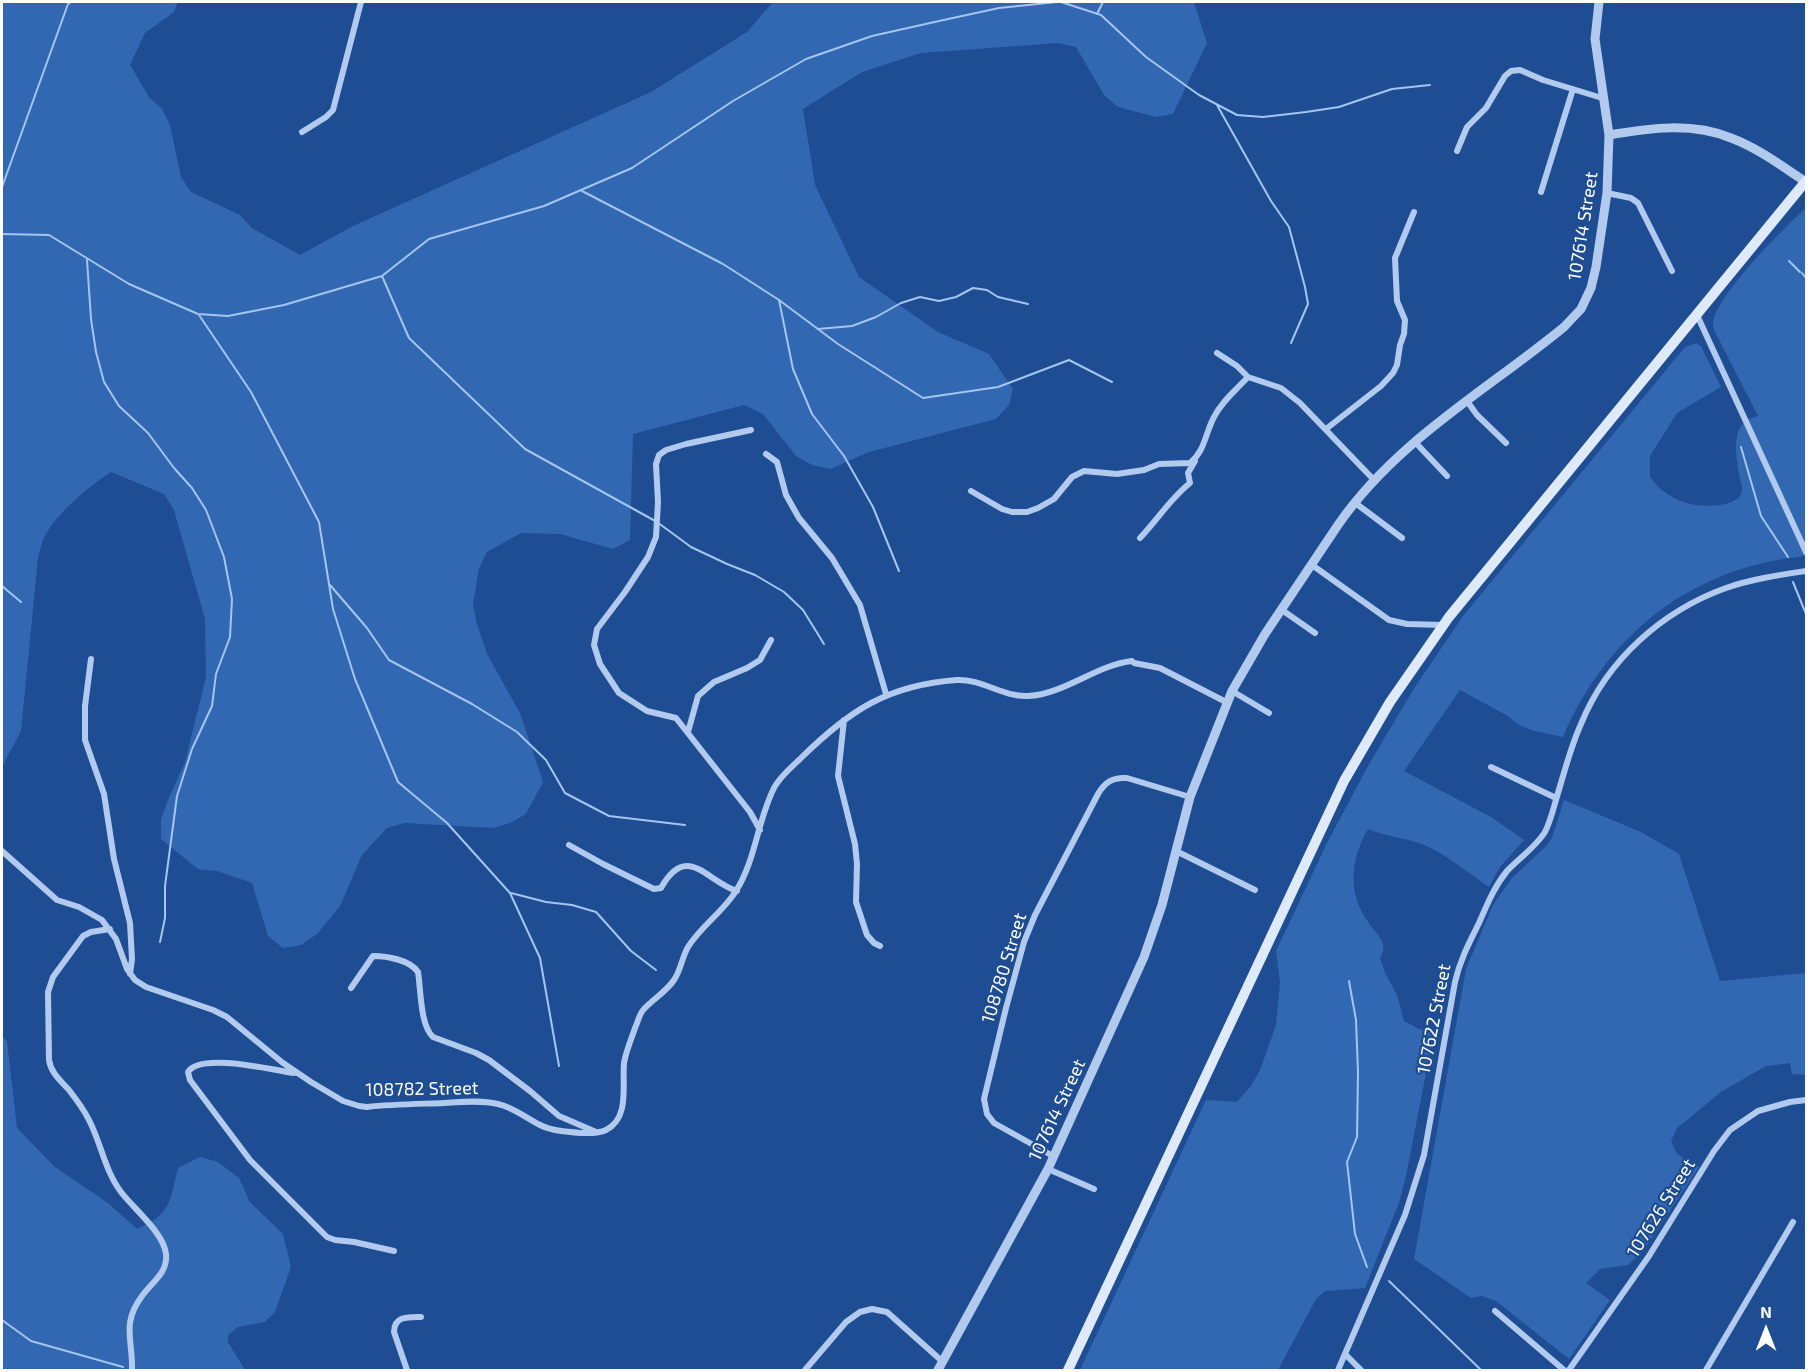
<!DOCTYPE html>
<html>
<head>
<meta charset="utf-8">
<style>
	body { margin:0 }
	#map { position:relative; width:1808px; height:1372px; overflow:hidden; background:#1f4d93; font-family:"Exo 2",sans-serif }
	canvas { display:block }
	.frame { position:absolute; inset:0; border:3px solid #fff; pointer-events:none }
	.north { position:absolute; left:1736px; top:1300px; width:60px; height:60px; -webkit-text-stroke:4px #1f4d93; paint-order:stroke; rotate:0deg; font-size:16px; font-weight:700; line-height:24px; text-align:center; color:#fff }
	.north::after { content:''; display:block; margin:auto; width:21px; height:27px; background:#fff; clip-path:polygon(50% 0,100% 100%,50% 72%,0 100%) }
</style>
</head>
<body>
<div id="map">
<canvas width="1808" height="1372"></canvas>
<div class="frame"></div>
<div class="north">N</div>
</div>
<script>
const ctx = document.querySelector('canvas').getContext('2d');
ctx.lineJoin = 'round';
function fillPath(path, color) { ctx.fillStyle = color; ctx.fill(path, 'evenodd'); }
function stroke(path, color, width, dash) { ctx.strokeStyle = color; ctx.lineWidth = width; ctx.lineCap = dash ? 'butt' : 'round'; ctx.setLineDash(dash || []); ctx.stroke(path); }
function drawText(font, color, halo, rows, align = 'center') {
  ctx.font = font + ' "Exo 2",sans-serif'; ctx.lineWidth = 4.5; ctx.setLineDash([]); ctx.textBaseline = 'middle'; ctx.strokeStyle = halo; ctx.fillStyle = color; for (const [text, x, y, turn = 0] of rows) {
    ctx.save(); ctx.translate(x, y); ctx.rotate((+turn || 0) * Math.PI / 180); ctx.textAlign = isNaN(turn) ? turn : align; if (halo) ctx.strokeText(text, 0, 0); ctx.fillText(text, 0, 0); ctx.restore();
  }
}
fillPath(new Path2D(`
	M 2,2 L 178,2 L 174,12 L 145,33 L 130,65 L 149,97 L 162,109 L 170,125 L 181,177 L 191,192 L 240,215 L 252,228 L 300,255 L 353,226 L 651,92 L 747,32 L 773,2 L 1194,2 L 1207,43 L 1173,114 L 1156,117 L 1118,107 L 1104,95 L 1076,47 L 1058,43 L 921,53 L 862,72 L 803,109 L 815,185 L 859,277 L 938,332 L 989,354 L 1013,389 L 1009,405 L 996,419 L 869,452 L 830,469 L 812,465 L 796,456 L 763,414 L 744,405 L 633,434 L 630,540 L 613,549 L 560,534 L 521,533 L 487,552 L 479,568 L 473,604 L 476,621 L 487,654 L 520,713 L 543,782 L 526,814 L 510,823 L 493,828 L 405,823 L 387,828 L 362,855 L 340,906 L 317,934 L 301,945 L 283,948 L 268,936 L 252,883 L 217,871 L 198,869 L 161,839 L 161,820 L 167,802 L 185,762 L 206,677 L 205,619 L 174,510 L 164,494 L 111,472 C 88,487 55,514 43,540 C 41,545 40,552 38,558 L 21,731 L 2,767 Z
	M 1806,208 L 1806,556 C 1692,567 1608,633 1563,737 L 1534,731 L 1519,725 L 1506,715 L 1460,690 L 1404,771 L 1491,817 L 1524,840 L 1500,867 L 1489,887 C 1467,872 1446,854 1422,844 C 1404,838 1385,836 1368,829 C 1356,850 1350,872 1356,897 C 1358,906 1365,918 1371,926 C 1379,937 1389,944 1380,958 L 1385,973 L 1397,995 L 1404,1021 L 1419,1029 L 1434,1032 L 1407,1171 L 1400,1200 L 1365,1288 L 1325,1291 L 1316,1299 L 1278,1370 L 1080,1370 L 1206,1100 L 1237,1102 L 1251,1086 L 1260,1070 L 1276,1025 L 1280,983 L 1276,951 L 1327,843 L 1368,766 L 1413,690 L 1463,616 L 1685,347 L 1696,343 L 1701,346 L 1721,387 L 1677,413 L 1650,456 L 1650,477 C 1654,481 1657,487 1662,490 C 1669,496 1683,503 1691,504 C 1704,507 1732,507 1740,496 C 1745,490 1740,481 1739,474 C 1736,452 1729,422 1758,416 L 1715,332 C 1714,329 1713,326 1713,323 C 1716,296 1784,227 1806,208 Z
	M 1564,800 L 1641,832 L 1679,854 L 1720,981 L 1806,973 L 1806,1075 L 1792,1074 L 1790,1063 L 1766,1066 L 1721,1092 L 1677,1128 L 1671,1141 L 1677,1154 L 1699,1167 L 1643,1251 L 1628,1265 L 1600,1269 L 1586,1283 L 1610,1300 L 1569,1359 L 1496,1301 L 1482,1296 L 1471,1298 L 1414,1259 L 1466,969 L 1493,905 L 1512,878 L 1545,847 L 1552,838 Z
	M 2,1036 L 7,1041 L 17,1128 L 55,1167 L 108,1203 L 137,1229 C 172,1213 169,1203 178,1168 L 200,1157 L 218,1162 L 239,1178 L 250,1202 L 283,1234 L 291,1267 L 275,1312 L 265,1322 L 238,1327 L 228,1335 L 228,1342 L 245,1370 L 2,1370 Z`), '#3267b1');
stroke(new Path2D(`
	M 1061,2 L 1101,15 L 1146,57 L 1199,95 L 1237,115 L 1263,117 L 1306,112 L 1339,107 L 1392,89 L 1430,85
	M 1097,14 L 1103,2
	M 1217,105 L 1271,201 L 1289,227 L 1305,287 L 1308,304 L 1291,343
	M 2,187 L 68,4 L 71,2
	M 582,191 L 723,264 L 779,300 L 838,344 L 923,398 L 998,387 L 1069,360 L 1112,382
	M 2,234 L 49,235 L 129,284 L 198,314 L 228,316 L 284,305 L 382,276 L 429,239 L 544,206 L 632,168 L 733,101 L 806,59 L 872,36 L 939,21 L 999,8 L 1057,2
	M 87,260 L 91,319 L 96,352 L 104,382 L 119,406 L 148,433 L 174,468 L 192,488 L 206,510 L 224,557 L 232,599 L 230,637 L 216,674 L 212,706 L 192,749 L 177,796 L 165,886 L 165,918 L 160,942
	M 1789,261 L 1800,272
	M 1802,273 L 1806,278
	M 382,276 L 409,338 L 525,449 L 657,522 L 691,547 L 727,564 L 755,575 L 784,592 L 803,610 L 824,644
	M 779,300 L 793,369 L 812,414 L 844,456 L 873,507 L 899,571
	M 199,315 L 251,392 L 319,522 L 333,609 L 355,679 L 398,782 L 447,823 L 510,893 L 540,958 L 559,1066
	M 818,329 L 852,326 L 876,317 L 901,303 L 920,297 L 939,301 L 956,297 L 973,288 L 987,290 L 998,297 L 1028,304
	M 1741,447 L 1761,516 L 1788,557
	M 1793,582 L 1806,614
	M 330,585 L 367,628 L 389,660 L 472,704 L 517,732 L 546,760 L 565,793 L 609,816 L 685,825
	M 2,586 L 21,602
	M 511,893 L 546,902 L 572,905 L 596,912 L 631,951 L 656,970
	M 1349,981 L 1356,1020 L 1358,1072 L 1357,1137 L 1347,1162 L 1355,1234 L 1367,1267
	M 1389,1281 L 1481,1370
	M 2,1320 L 31,1341 L 123,1367`), '#a4c5ef', 2);
stroke(new Path2D(`
	M 302,132 L 326,117 L 333,110 L 361,2
	M 1457,151 L 1467,127 L 1486,108 L 1505,76 L 1511,71 L 1520,70 L 1543,80 L 1602,98
	M 1541,192 L 1573,89
	M 1607,193 L 1631,198 L 1638,203 L 1672,271
	M 1697,315 L 1806,552
	M 1217,353 L 1237,366 L 1248,377 L 1281,388 L 1300,403 L 1374,480
	M 1467,401 L 1477,415 L 1506,443
	M 1326,429 L 1381,386 L 1393,373 L 1397,365 L 1400,345 L 1404,334 L 1405,320 L 1397,301 L 1395,258 L 1414,212
	M 751,430 L 686,444 L 666,450 L 659,455 L 656,464 L 658,502 L 656,537 L 648,557 L 625,592 L 597,629 L 594,645 L 600,664 L 619,693 L 647,711 L 676,718 L 750,812 L 760,830
	M 1415,442 L 1447,476
	M 766,454 L 777,462 L 786,495 L 799,518 L 832,558 L 860,605 L 886,694
	M 971,491 L 1002,509 L 1012,512 L 1027,512 L 1038,508 L 1054,499 L 1072,477 L 1084,471 L 1117,474 L 1144,470 L 1159,464 L 1190,463 C 1205,451 1205,434 1214,417 C 1222,401 1236,390 1248,377
	M 1354,502 L 1402,538
	M 1140,538 C 1158,519 1170,499 1190,483 L 1188,473 L 1195,461
	M 1312,565 L 1389,620 L 1407,624 L 1444,625
	M 1282,610 L 1315,633
	M 91,659 L 85,706 L 85,740 L 104,794 L 114,859 L 130,923 L 132,959 L 130,974
	M 1232,691 L 1269,713
	M 844,720 L 838,776 L 855,844 L 857,864 L 856,902 L 867,935 L 874,943 L 880,946
	M 688,732 L 698,696 L 714,682 L 747,668 L 760,660 L 771,640
	M 1491,767 L 1556,798
	M 569,845 L 603,864 L 654,889 L 661,888 C 687,842 706,881 737,891
	M 2,851 L 57,900 L 79,907 L 102,920 L 116,939 L 127,969 L 135,980 L 146,987 L 213,1010 L 227,1017 L 283,1063 L 311,1082 L 343,1101 L 359,1106 L 367,1107 C 393,1104 419,1104 445,1103 C 462,1102 481,1100 498,1104 C 513,1107 526,1118 540,1125 C 552,1131 567,1132 581,1133 C 589,1133 598,1134 606,1130 C 630,1118 622,1085 624,1063 C 626,1051 631,1040 635,1028 C 638,1022 639,1014 644,1009 C 653,999 666,992 674,980 C 681,970 682,957 688,947 C 701,926 723,912 736,891 C 756,859 757,822 774,788 C 780,776 792,767 802,757 C 850,710 888,685 957,680 C 982,679 1003,697 1028,696 C 1065,694 1096,665 1132,661 L 1134,663 L 1160,668 L 1226,702
	M 1176,851 L 1255,890
	M 110,929 L 91,932 L 83,936 L 53,977 L 48,992 L 49,1060 C 51,1073 60,1080 69,1090 C 76,1099 84,1110 89,1120 C 101,1143 105,1171 121,1192 C 133,1208 164,1233 166,1254 C 168,1273 152,1282 142,1296 C 121,1324 133,1340 132,1370
	M 351,988 L 373,956 C 387,956 410,960 418,972 C 421,990 420,1025 433,1037 L 476,1053 L 489,1060 L 530,1091 L 559,1116 L 596,1132
	M 294,1073 C 273,1070 200,1052 188,1072 L 190,1080 L 250,1160 L 327,1237 L 335,1240 L 354,1242 L 394,1251
	M 1053,1156 L 994,1123 L 987,1114 L 984,1099 L 1006,1008 L 1024,942 L 1035,915 L 1098,794 C 1105,782 1113,777 1127,778 L 1190,797
	M 1048,1169 L 1094,1189
	M 1495,1311 L 1564,1370
	M 1345,1354 L 1361,1370
	M 407,1370 L 394,1332 C 394,1316 408,1317 421,1317
	M 805,1370 L 846,1322 L 860,1312 L 872,1309 L 887,1312 L 943,1362
	M 1338,1370 L 1405,1215 L 1424,1155 L 1455,982 C 1460,960 1469,943 1479,923 C 1487,905 1494,887 1507,871 C 1519,858 1535,848 1545,832 C 1551,820 1554,806 1558,793 C 1565,770 1571,746 1581,724 C 1607,660 1662,611 1726,588 C 1752,579 1780,575 1806,571
	M 1569,1370 L 1649,1256 L 1714,1151 L 1730,1130 L 1758,1111 L 1790,1102 L 1806,1100
	M 1706,1370 L 1793,1222`), '#b1caee', 6);
stroke(new Path2D(`
	M 1609,135 C 1650,128 1692,122 1731,138 C 1758,148 1783,167 1806,182
	M 938,1370 L 1048,1169 L 1144,957 L 1162,905 L 1190,797 L 1232,691 L 1265,634 L 1338,525 C 1396,441 1486,391 1564,327 L 1581,309 L 1591,288 L 1596,267 L 1607,193 L 1609,135 L 1595,39 L 1599,2`), '#b1caee', 9);
stroke(new Path2D(`
	M 1068,1370 L 1344,781 L 1390,702 L 1449,617 L 1806,181`), '#dee9fa', 10);
drawText('18px', '#fff', '#1f4d93', [
	["107614 Street",1583,226,-81],
	["108780 Street",1004,968,-73],
	["107622 Street",1434,1019,-79],
	["108782 Street",422,1089,-1],
	["107614 Street",1057,1110,-65],
	["107626 Street",1661,1208,-58]
]);
</script>
</body>
</html>
